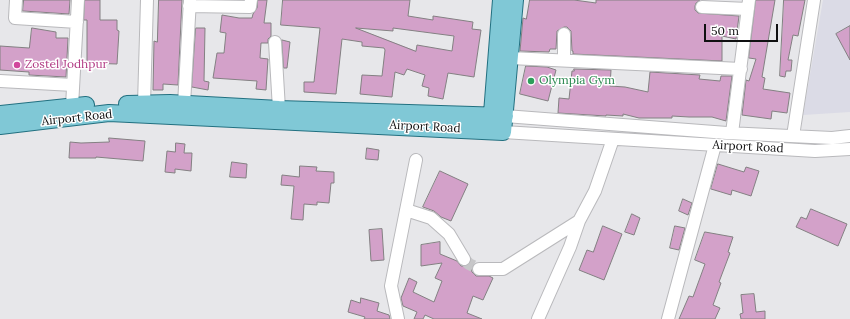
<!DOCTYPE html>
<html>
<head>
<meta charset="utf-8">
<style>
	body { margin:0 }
	#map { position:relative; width:850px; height:319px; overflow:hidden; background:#e7e7ea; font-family:Lora,serif }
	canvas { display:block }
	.scale { position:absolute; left:704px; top:24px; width:74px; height:18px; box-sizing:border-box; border:2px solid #101011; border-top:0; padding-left:5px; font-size:12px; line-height:14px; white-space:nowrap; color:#101011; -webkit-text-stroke:3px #fff; paint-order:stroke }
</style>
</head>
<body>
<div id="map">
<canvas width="850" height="319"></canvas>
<div class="scale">50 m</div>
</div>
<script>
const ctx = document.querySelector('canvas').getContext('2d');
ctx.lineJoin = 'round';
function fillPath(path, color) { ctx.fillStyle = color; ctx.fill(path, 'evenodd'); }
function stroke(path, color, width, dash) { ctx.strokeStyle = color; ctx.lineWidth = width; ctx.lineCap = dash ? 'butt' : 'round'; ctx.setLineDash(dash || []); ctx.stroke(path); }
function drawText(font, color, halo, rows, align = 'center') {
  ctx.font = font + ' Lora,serif'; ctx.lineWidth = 3; ctx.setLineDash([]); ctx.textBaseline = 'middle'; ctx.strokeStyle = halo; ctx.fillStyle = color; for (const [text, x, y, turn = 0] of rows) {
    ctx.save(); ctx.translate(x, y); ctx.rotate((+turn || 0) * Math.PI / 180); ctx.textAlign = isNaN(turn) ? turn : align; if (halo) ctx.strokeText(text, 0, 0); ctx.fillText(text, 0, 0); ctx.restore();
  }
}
fillPath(new Path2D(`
	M 823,0 L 850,0 L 850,112 L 803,115 Z`), '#dbdbe6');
const building = new Path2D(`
	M 24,0 L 70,0 L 69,14 L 23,11 Z
	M 85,0 L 100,0 L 100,20 L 117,20 L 117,30 L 119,31 L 117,64 L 87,63 L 87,20 L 84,20 Z
	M 159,0 L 182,0 L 178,85 L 163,84 L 163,90 L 153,90 L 154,41 L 157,42 Z
	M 258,0 L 267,0 L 264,23 L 271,23 L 271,36 L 268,39 L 268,43 L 261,43 L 260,58 L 268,59 L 266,90 L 256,89 L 257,81 L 213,78 L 217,53 L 224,53 L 226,33 L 220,32 L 222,15 L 239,18 L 252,18 L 253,14 L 257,8 Z
	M 283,0 L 410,0 L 408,16 L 433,20 L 433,16 L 473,22 L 472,29 L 481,30 L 474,77 L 448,73 L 443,99 L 428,96 L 429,88 L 422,86 L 425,75 L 407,69 L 404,75 L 395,72 L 392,97 L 360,94 L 362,75 L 382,76 L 385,50 L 384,48 L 362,46 L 362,42 L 342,39 L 336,94 L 304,92 L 304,82 L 314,82 L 320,28 L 281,25 ZM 356,28 L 393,31 L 393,28 L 454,36 L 452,51 L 417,45 L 416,51 Z
	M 530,0 L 574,0 L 596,3 L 596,0 L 700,0 L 696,3 L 695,6 L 695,10 L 698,13 L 739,16 L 736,39 L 722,36 L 722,61 L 573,54 L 573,51 L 572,51 L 571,31 L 567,27 L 564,27 L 557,31 L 556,49 L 550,49 L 549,52 L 520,51 L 523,18 L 526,19 Z
	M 756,0 L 775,0 L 762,77 L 765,78 L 763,89 L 790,93 L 787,113 L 772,111 L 771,119 L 742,115 L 746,80 L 749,81 L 756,59 L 749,58 Z
	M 784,0 L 805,0 L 798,36 L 793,35 L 788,60 L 792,60 L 791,71 L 786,71 L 785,77 L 780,76 Z
	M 850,26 L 850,60 L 836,34 Z
	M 32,28 L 56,32 L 56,38 L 68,38 L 66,77 L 29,75 L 29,72 L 0,70 L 0,46 L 29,48 Z
	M 196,28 L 205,28 L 204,81 L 209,82 L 208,90 L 192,87 Z
	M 282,40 L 290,42 L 287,68 L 284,68 Z
	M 526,66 L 547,67 L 556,70 L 548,101 L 520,94 Z
	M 574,69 L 611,70 L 610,86 L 625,87 L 648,92 L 650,72 L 700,75 L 699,79 L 720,81 L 721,76 L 732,76 L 726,121 L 712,117 L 689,117 L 672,116 L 672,118 L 639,118 L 623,114 L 623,116 L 606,115 L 606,116 L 558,113 L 559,98 L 569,99 L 572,71 L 574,71 Z
	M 109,138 L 145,141 L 143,161 L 96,157 L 96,158 L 69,158 L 70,142 L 81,143 L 109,142 Z
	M 176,143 L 185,144 L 184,153 L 192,153 L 191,171 L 175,169 L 175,173 L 165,172 L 167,151 L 175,152 Z
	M 367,148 L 379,150 L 378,160 L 366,159 Z
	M 232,162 L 247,164 L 246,178 L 230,177 Z
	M 718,164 L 744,172 L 746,167 L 759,171 L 751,196 L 732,190 L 731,195 L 711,189 Z
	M 300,166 L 317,167 L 316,171 L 334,172 L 334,183 L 331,183 L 329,203 L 317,202 L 317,205 L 304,204 L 303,220 L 291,219 L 294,186 L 281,185 L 282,175 L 299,177 Z
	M 440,171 L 468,184 L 451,221 L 441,217 L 434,211 L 423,207 Z
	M 683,199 L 692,203 L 688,215 L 679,211 Z
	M 811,209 L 847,224 L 838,246 L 796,227 L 801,217 L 806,219 Z
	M 632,214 L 640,218 L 634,235 L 625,232 Z
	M 603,226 L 622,234 L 604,280 L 579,270 L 587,250 L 593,252 Z
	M 675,226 L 685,228 L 679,250 L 670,248 Z
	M 382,229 L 384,260 L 371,261 L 369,230 Z
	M 705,232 L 733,237 L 728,252 L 730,253 L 719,282 L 721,283 L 713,305 L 720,308 L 715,319 L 679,319 L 689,296 L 693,297 L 705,264 L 695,260 Z
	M 440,242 L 440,254 L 457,261 L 461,266 L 467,266 L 471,268 L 472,272 L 476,276 L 489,276 L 493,278 L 483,300 L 473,296 L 467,313 L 482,319 L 434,319 L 425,315 L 423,319 L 414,319 L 417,312 L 403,306 L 401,298 L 409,278 L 417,282 L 413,292 L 434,302 L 442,281 L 435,278 L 442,263 L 421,266 L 421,245 Z
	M 754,294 L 756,312 L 765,311 L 765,319 L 741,319 L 740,314 L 743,313 L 741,295 Z
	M 361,298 L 379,303 L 377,311 L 389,315 L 390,319 L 364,319 L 365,317 L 348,312 L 351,300 L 360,303 Z`);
fillPath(building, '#d3a1c9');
stroke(building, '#838082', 1);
stroke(new Path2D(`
	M 464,259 L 469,264 L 479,269`), '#c7c7c9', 12, [12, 6]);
const minor = new Path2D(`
	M 16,0 L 15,18 L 77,22
	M 189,6 L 250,7 L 251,0
	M 702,7 L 748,9
	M 275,42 L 279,109
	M 510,58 L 741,69
	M 564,60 L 564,34
	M 0,81 L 73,85
	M 144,104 L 147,0
	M 184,104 L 190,0
	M 72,106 L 78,0
	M 505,116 L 727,133 L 832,138 L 850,136
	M 503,132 L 815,151 L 850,149
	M 732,133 L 749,0
	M 793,136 L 814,0
	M 406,210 L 431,218 L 449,234 L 464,259
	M 479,269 L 503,269 L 579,221
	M 398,319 L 391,286 L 416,160
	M 538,319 L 570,247 L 579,221 L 595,191 L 613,139
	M 668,319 L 715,145`);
const major = new Path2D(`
	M 127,104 L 170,103 L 279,109 L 505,116
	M 0,114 L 86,105
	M 0,126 L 109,113 L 503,132 L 515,0
	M 491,126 L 501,0`);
stroke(minor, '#b9b9bc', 14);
stroke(major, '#227080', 18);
stroke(minor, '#fff', 12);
stroke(major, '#80c8d6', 16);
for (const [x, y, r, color] of [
	[17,65,4,"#d1479c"],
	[531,81,4,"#2e9e5b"]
]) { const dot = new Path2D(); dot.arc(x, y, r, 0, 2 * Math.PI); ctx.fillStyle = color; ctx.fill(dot); stroke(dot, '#fff', 1.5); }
drawText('12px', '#b23c85', '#fff', [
	["Zostel Jodhpur",25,65]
], 'left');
drawText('12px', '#27864d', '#fff', [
	["Olympia Gym",539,81]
], 'left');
drawText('12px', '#101011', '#fff', [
	["Airport Road",77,118,-6],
	["Airport Road",425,127,3],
	["Airport Road",748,147,3]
]);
</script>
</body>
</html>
